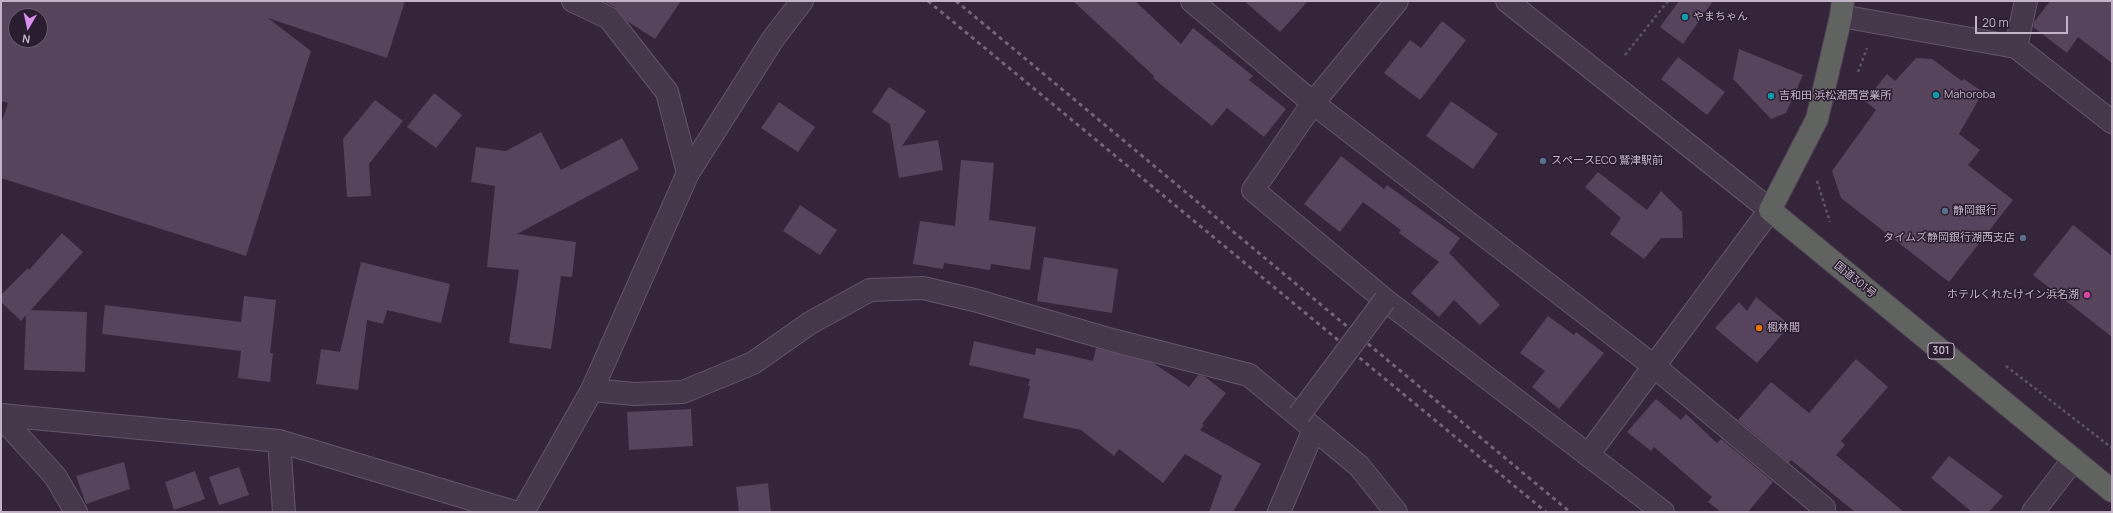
<!DOCTYPE html>
<html>
<head>
<meta charset="utf-8">
<style>
	body { margin:0 }
	#map { position:relative; width:2113px; height:513px; overflow:hidden; background:#34253b; font-family:Manrope,sans-serif }
	canvas { display:block }
	.frame { position:absolute; inset:0; border:2px solid #c2b4c6; pointer-events:none }
	.north { position:absolute; left:8px; top:8px; width:40px; height:40px; box-sizing:border-box; background:#2b1d30; border:1px solid #67596c; border-radius:50%; rotate:189deg; font-size:11px; font-weight:700; line-height:16px; text-align:center; color:#c2b4c6 }
	.north::after { content:''; display:block; margin:auto; width:14px; height:18px; background:#d78ff0; clip-path:polygon(50% 0,100% 100%,50% 72%,0 100%) }
	.scale { position:absolute; left:1975px; top:16px; width:93px; height:18px; box-sizing:border-box; border:2px solid #c2b4c6; border-top:0; padding-left:5px; font-size:12px; line-height:14px; white-space:nowrap; color:#c2b4c6; -webkit-text-stroke:3px #2b1d30; paint-order:stroke }
</style>
</head>
<body>
<div id="map">
<canvas width="2113" height="513"></canvas>
<div class="frame"></div>
<div class="north">N</div>
<div class="scale">20 m</div>
</div>
<script>
const ctx = document.querySelector('canvas').getContext('2d');
ctx.lineJoin = 'round';
function fillPath(path, color) { ctx.fillStyle = color; ctx.fill(path, 'evenodd'); }
function stroke(path, color, width, dash) { ctx.strokeStyle = color; ctx.lineWidth = width; ctx.lineCap = dash ? 'butt' : 'round'; ctx.setLineDash(dash || []); ctx.stroke(path); }
function drawText(font, color, halo, rows, align = 'center') {
  ctx.font = font + ' Manrope,"Noto Sans JP",sans-serif'; ctx.lineWidth = 3; ctx.setLineDash([]); ctx.textBaseline = 'middle'; ctx.strokeStyle = halo; ctx.fillStyle = color; for (const [text, x, y, turn = 0] of rows) {
    ctx.save(); ctx.translate(x, y); ctx.rotate((+turn || 0) * Math.PI / 180); ctx.textAlign = isNaN(turn) ? turn : align; if (halo) ctx.strokeText(text, 0, 0); ctx.fillText(text, 0, 0); ctx.restore();
  }
}
fillPath(new Path2D(`
	M 1,1 L 405,1 L 387,58 L 268,18 L 311,51 L 246,256 L 1,178 L 1,124 L 8,103 L 1,101 ZM 16,16 L 40,16 L 40,40 L 16,40 Z
	M 602,1 L 681,1 L 655,39 L 627,21 L 615,7 Z
	M 1073,1 L 1135,1 L 1181,44 L 1193,28 L 1253,76 L 1249,80 L 1286,109 L 1264,137 L 1227,108 L 1212,126 L 1153,78 L 1154,76 Z
	M 1244,1 L 1308,1 L 1280,32 Z
	M 1679,1 L 1713,1 L 1683,44 L 1660,27 Z
	M 2050,1 L 2112,1 L 2112,63 L 2078,37 L 2067,53 L 2033,27 L 2034,22 Z
	M 1442,21 L 1466,40 L 1420,100 L 1384,73 L 1410,40 L 1421,48 Z
	M 1739,49 L 1803,75 L 1786,113 L 1771,119 L 1733,79 Z
	M 1678,57 L 1725,92 L 1707,115 L 1661,79 Z
	M 1916,58 L 1932,59 L 1962,81 L 1964,79 L 1983,92 L 1959,134 L 1980,150 L 1968,165 L 2013,200 L 1949,282 L 1841,198 L 1832,171 L 1876,110 L 1865,101 L 1887,74 L 1895,81 Z
	M 889,87 L 926,111 L 902,146 L 938,140 L 943,170 L 899,178 L 890,124 L 872,112 Z
	M 434,93 L 462,115 L 436,148 L 407,127 Z
	M 375,100 L 403,121 L 369,164 L 371,196 L 347,197 L 343,139 Z
	M 1451,101 L 1498,134 L 1473,169 L 1426,136 Z
	M 779,102 L 815,127 L 798,152 L 761,128 Z
	M 541,132 L 561,170 L 622,138 L 639,169 L 517,234 L 576,242 L 572,277 L 561,276 L 551,349 L 509,343 L 519,270 L 487,267 L 495,186 L 471,182 L 476,147 L 506,151 Z
	M 1341,156 L 1384,189 L 1387,185 L 1460,238 L 1449,253 L 1500,305 L 1480,325 L 1454,300 L 1439,317 L 1411,293 L 1439,262 L 1399,233 L 1401,230 L 1363,202 L 1340,232 L 1304,204 Z
	M 961,160 L 994,163 L 989,220 L 1036,227 L 1030,270 L 991,264 L 990,270 L 944,263 L 943,269 L 913,264 L 920,221 L 955,226 Z
	M 1598,172 L 1647,210 L 1661,191 L 1682,212 L 1683,238 L 1661,238 L 1644,259 L 1610,234 L 1621,218 L 1585,187 Z
	M 800,205 L 837,230 L 820,255 L 783,231 Z
	M 2073,225 L 2112,256 L 2112,337 L 2033,275 Z
	M 62,233 L 83,252 L 31,310 L 87,312 L 85,372 L 24,370 L 26,315 L 21,321 L 1,302 L 1,295 L 28,268 L 29,270 Z
	M 1044,257 L 1118,269 L 1112,313 L 1037,301 Z
	M 361,262 L 450,284 L 441,323 L 387,310 L 383,324 L 367,320 L 358,390 L 316,384 L 321,349 L 340,352 Z
	M 244,296 L 276,300 L 270,353 L 273,353 L 270,382 L 238,378 L 241,351 L 102,334 L 105,305 L 241,322 Z
	M 1756,297 L 1790,325 L 1757,363 L 1715,328 L 1739,302 L 1747,311 Z
	M 1548,316 L 1574,335 L 1576,332 L 1604,353 L 1559,409 L 1532,387 L 1545,371 L 1520,353 Z
	M 974,341 L 1035,355 L 1036,348 L 1093,361 L 1096,348 L 1153,363 L 1189,387 L 1198,375 L 1204,376 L 1226,393 L 1202,424 L 1204,425 L 1200,430 L 1261,464 L 1233,512 L 1209,512 L 1222,476 L 1185,454 L 1163,483 L 1119,449 L 1114,456 L 1081,430 L 1023,418 L 1030,386 L 1028,386 L 1030,379 L 969,365 Z
	M 1856,359 L 1888,387 L 1841,441 L 1845,445 L 1836,455 L 1904,512 L 1855,512 L 1791,460 L 1789,463 L 1738,420 L 1771,382 L 1809,413 Z
	M 1656,399 L 1681,420 L 1686,414 L 1717,443 L 1721,439 L 1773,482 L 1748,512 L 1721,512 L 1708,502 L 1712,497 L 1654,447 L 1651,451 L 1627,432 Z
	M 691,409 L 693,446 L 629,450 L 627,412 Z
	M 1949,456 L 2003,496 L 1989,512 L 1972,512 L 1931,478 Z
	M 124,462 L 130,489 L 86,504 L 76,476 Z
	M 239,467 L 249,495 L 219,505 L 209,477 Z
	M 195,471 L 205,499 L 174,510 L 165,482 Z
	M 768,483 L 771,512 L 739,512 L 736,487 Z`), '#55445c');
const minor = new Path2D(`
	M 573,1 L 609,18 L 667,92 L 688,173
	M 1192,1 L 1313,103 L 1655,367 L 1824,508 L 1821,512
	M 1397,1 L 1313,103 L 1253,190 L 1385,300 L 1663,512
	M 1841,16 L 2016,47 L 2112,122
	M 2016,47 L 2026,1
	M 592,390 L 634,394 L 683,392 L 753,363 L 810,323 L 870,290 L 923,288 L 974,300 L 1112,340 L 1249,375 L 1359,466 L 1396,512
	M 1,417 L 55,476 L 76,512
	M 279,441 L 284,512
	M 1279,512 L 1314,429`);
const tertiary = new Path2D(`
	M 1507,1 L 1770,210 L 1588,455
	M 1,415 L 279,441 L 514,512
	M 523,512 L 592,390 L 688,173 L 773,39 L 802,1
	M 2033,512 L 2073,460`);
const trunk = new Path2D(`
	M 1843,1 L 1841,16 L 1817,119 L 1770,210 L 2112,491`);
stroke(minor, '#645669', 24);
stroke(tertiary, '#645669', 24);
stroke(trunk, '#4e4053', 24);
stroke(new Path2D(`
	M 1625,55 L 1668,1
	M 1858,72 L 1867,48
	M 1817,181 L 1830,222
	M 2006,366 L 2112,448`), '#5b5469', 2.5, [3, 3]);
stroke(minor, '#46384b', 22);
stroke(tertiary, '#46384b', 22);
stroke(trunk, '#616360', 22);
stroke(new Path2D(`
	M 928,1 L 1546,512
	M 956,1 L 1570,512`), '#74647a', 3, [4, 4]);
const pedestrianBridge = new Path2D(`
	M 1299,415 L 1385,300`);
stroke(pedestrianBridge, '#645669', 24, []);
stroke(pedestrianBridge, '#46384b', 22);
for (const [x, y, r, color] of [
	[1685,17,4,"#0f9aa8"],
	[1936,95,4,"#0f9aa8"],
	[1771,96,4,"#0f9aa8"],
	[1543,161,4,"#5c6f8a"],
	[1945,211,4,"#5c6f8a"],
	[2023,238,4,"#5c6f8a"],
	[2087,295,4,"#d1479c"],
	[1759,328,4,"#e8710a"]
]) { const dot = new Path2D(); dot.arc(x, y, r, 0, 2 * Math.PI); ctx.fillStyle = color; ctx.fill(dot); stroke(dot, '#2b1d30', 1.5); }
for (const [x, y, w] of [
	[1941,351,26]
]) { const box = new Path2D(); box.roundRect(x - w / 2, y - 8, w, 16, 3); ctx.fillStyle = '#2b1d30'; ctx.fill(box); stroke(box, '#c2b4c6', 1); }
drawText('bold 10px', '#c2b4c6', null, [
	["301",1941,351]
]);
drawText('11px', '#c2b4c6', '#2b1d30', [
	["やまちゃん",1693,17],
	["Mahoroba",1944,95],
	["吉和田 浜松湖西営業所",1779,96],
	["スペースECO 鷲津駅前",1551,161],
	["静岡銀行",1953,211],
	["タイムズ静岡銀行湖西支店",2015,238,"right"],
	["ホテルくれたけイン浜名湖",2079,295,"right"],
	["楓林閣",1767,328]
], 'left');
drawText('11px', '#c2b4c6', '#2b1d30', [
	["国道301号",1855,280,39]
]);
</script>
</body>
</html>
